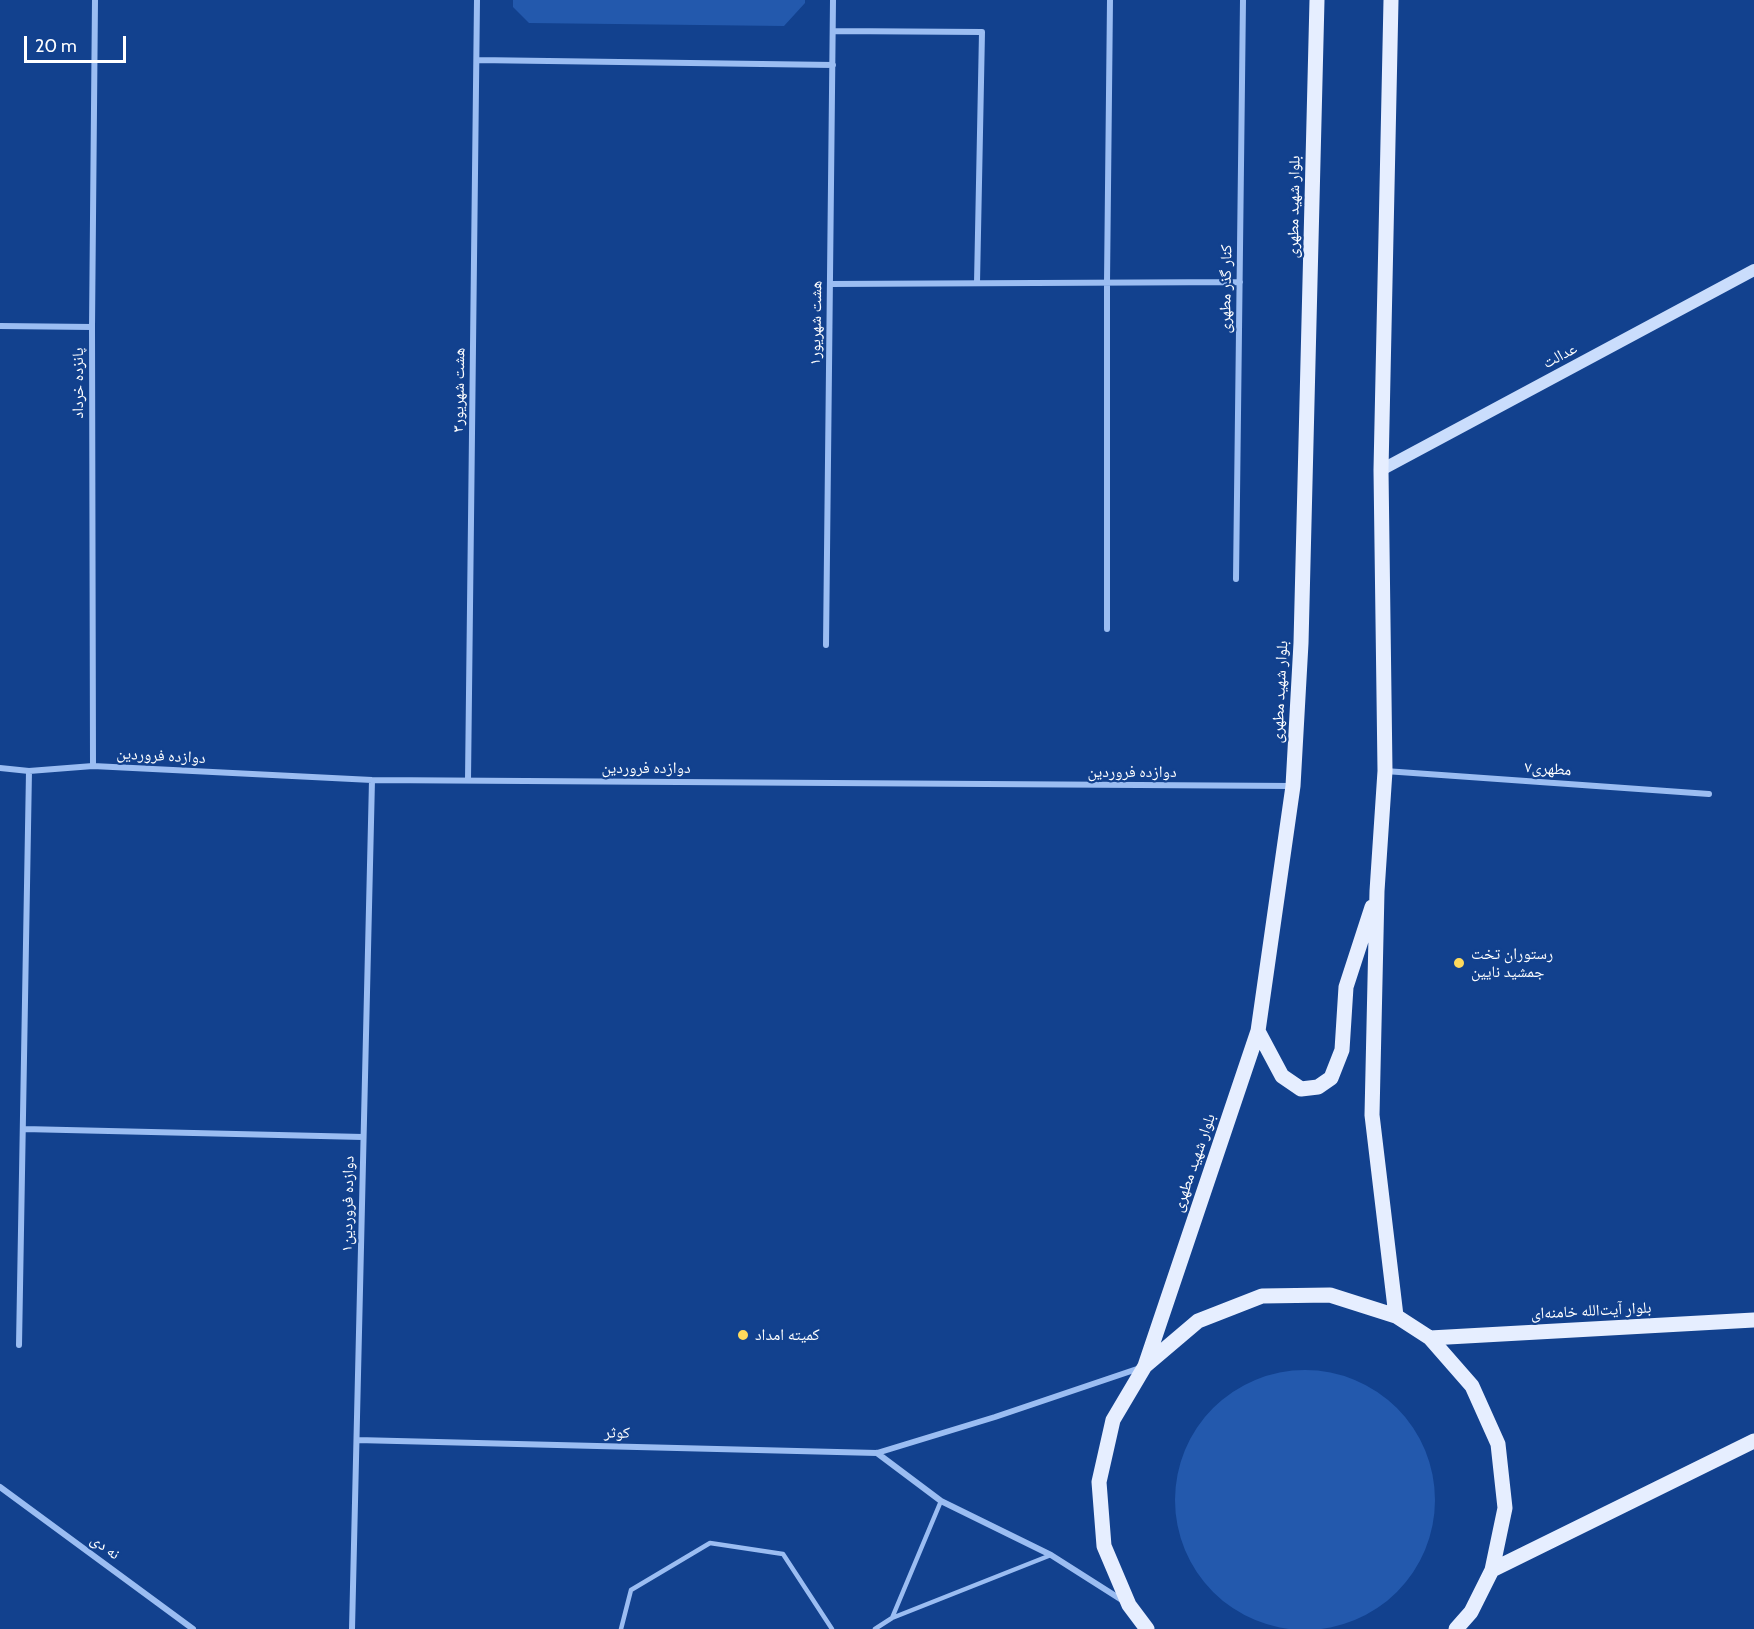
<!DOCTYPE html>
<html>
<head>
<meta charset="utf-8">
<style>
	body { margin:0 }
	#map { position:relative; width:1754px; height:1629px; overflow:hidden; background:#12418e; font-family:Cabin,sans-serif }
	canvas { display:block }
	.scale { position:absolute; left:24px; top:36px; width:102px; height:27px; box-sizing:border-box; border:3px solid #fff; border-top:0; padding-left:8px; font-size:18px; line-height:21px; white-space:nowrap; color:#fff; -webkit-text-stroke:4px #12418e; paint-order:stroke }
</style>
</head>
<body>
<div id="map">
<canvas width="1754" height="1629"></canvas>
<div class="scale">20 m</div>
</div>
<script>
const ctx = document.querySelector('canvas').getContext('2d');
ctx.lineJoin = 'round';
function fillPath(path, color) { ctx.fillStyle = color; ctx.fill(path, 'evenodd'); }
function stroke(path, color, width, dash) { ctx.strokeStyle = color; ctx.lineWidth = width; ctx.lineCap = dash ? 'butt' : 'round'; ctx.setLineDash(dash || []); ctx.stroke(path); }
function drawText(font, color, halo, rows, align = 'center') {
  ctx.font = font + ' Cabin,"Noto Naskh Arabic",sans-serif'; ctx.lineWidth = 4.5; ctx.setLineDash([]); ctx.textBaseline = 'middle'; ctx.strokeStyle = halo; ctx.fillStyle = color; for (const [text, x, y, turn = 0] of rows) {
    ctx.save(); ctx.translate(x, y); ctx.rotate((+turn || 0) * Math.PI / 180); ctx.textAlign = isNaN(turn) ? turn : align; if (halo) ctx.strokeText(text, 0, 0); ctx.fillText(text, 0, 0); ctx.restore();
  }
}
fillPath(new Path2D(`
	M 513,0 L 805,0 L 805,3 L 784,26 L 529,23 L 513,7 Z
	M1175 1500a130 130 0 1 1 260 0a130 130 0 1 1-260 0Z`), '#2359ad');
stroke(new Path2D(`
	M 892,1618 L 941,1501
	M 621,1629 L 631,1590 L 710,1543 L 783,1554 L 832,1629
	M 875,1629 L 892,1618 L 1051,1555`), '#9bbdf2', 4.5);
stroke(new Path2D(`
	M 833,31 L 982,32 L 977,283
	M 477,60 L 833,65
	M 830,284 L 1240,282
	M 0,326 L 92,327
	M 1236,579 L 1243,0
	M 1107,629 L 1107,282 L 1110,0
	M 826,645 L 833,0
	M 93,766 L 92,327 L 95,0
	M 0,768 L 29,771 L 93,766 L 372,780 L 1292,786
	M 1385,771 L 1709,794
	M 468,780 L 477,0
	M 24,1129 L 363,1137
	M 19,1345 L 29,771
	M 357,1440 L 877,1453 L 995,1417 L 1140,1368
	M 877,1453 L 941,1501 L 1051,1555 L 1125,1602
	M 0,1487 L 193,1629
	M 352,1629 L 372,780`), '#9bbdf2', 6);
stroke(new Path2D(`
	M 1381,470 L 1754,270`), '#caddfc', 12);
stroke(new Path2D(`
	M 1391,0 L 1381,470 L 1385,771 L 1377,891 L 1372,1115 L 1396,1316
	M 1258,1031 L 1282,1076 L 1301,1089 L 1318,1087 L 1331,1078 L 1342,1050 L 1346,987 L 1372,907
	M 1430,1338 L 1754,1320
	M 1145,1366 L 1258,1031 L 1293,786 L 1301,643 L 1317,0
	M 1492,1570 L 1754,1441
	M 1147,1629 L 1129,1605 L 1104,1546 L 1099,1482 L 1113,1420 L 1145,1366 L 1198,1321 L 1262,1296 L 1330,1295 L 1396,1316 L 1430,1338 L 1472,1386 L 1498,1444 L 1505,1508 L 1492,1570 L 1471,1612 L 1456,1629`), '#e6eeff', 15);
for (const [x, y, r, color] of [
	[1459,963,6,"#ffda5c"],
	[743,1335,6,"#ffda5c"]
]) { const dot = new Path2D(); dot.arc(x, y, r, 0, 2 * Math.PI); ctx.fillStyle = color; ctx.fill(dot); stroke(dot, '#12418e', 2); }
drawText('16px', '#fff', '#12418e', [
	["بلوار شهید مطهری",1294,207,-89],
	["کنار گذر مطهری",1226,289,-89],
	["هشت شهریور۱",816,323,-89],
	["عدالت",1560,356,-28],
	["پانزده خرداد",78,383,-90],
	["هشت شهریور۳",459,390,-89],
	["بلوار شهید مطهری",1280,692,-87],
	["دوازده فروردین",161,756,3],
	["دوازده فروردین",646,768],
	["مطهری۷",1548,769,4],
	["دوازده فروردین",1132,772],
	["بلوار شهید مطهری",1194,1163,-71],
	["دوازده فروردین۱",348,1204,-89],
	["بلوار آیت‌الله خامنه‌ای",1591,1311,-3],
	["کوثر",617,1433,1],
	["نه دی",105,1547,36]
]);
drawText('16px', '#fff', '#12418e', [
	["رستوران تخت",1471,954],
	["جمشید نایین",1471,972],
	["کمیته امداد",755,1335]
], 'left');
</script>
</body>
</html>
